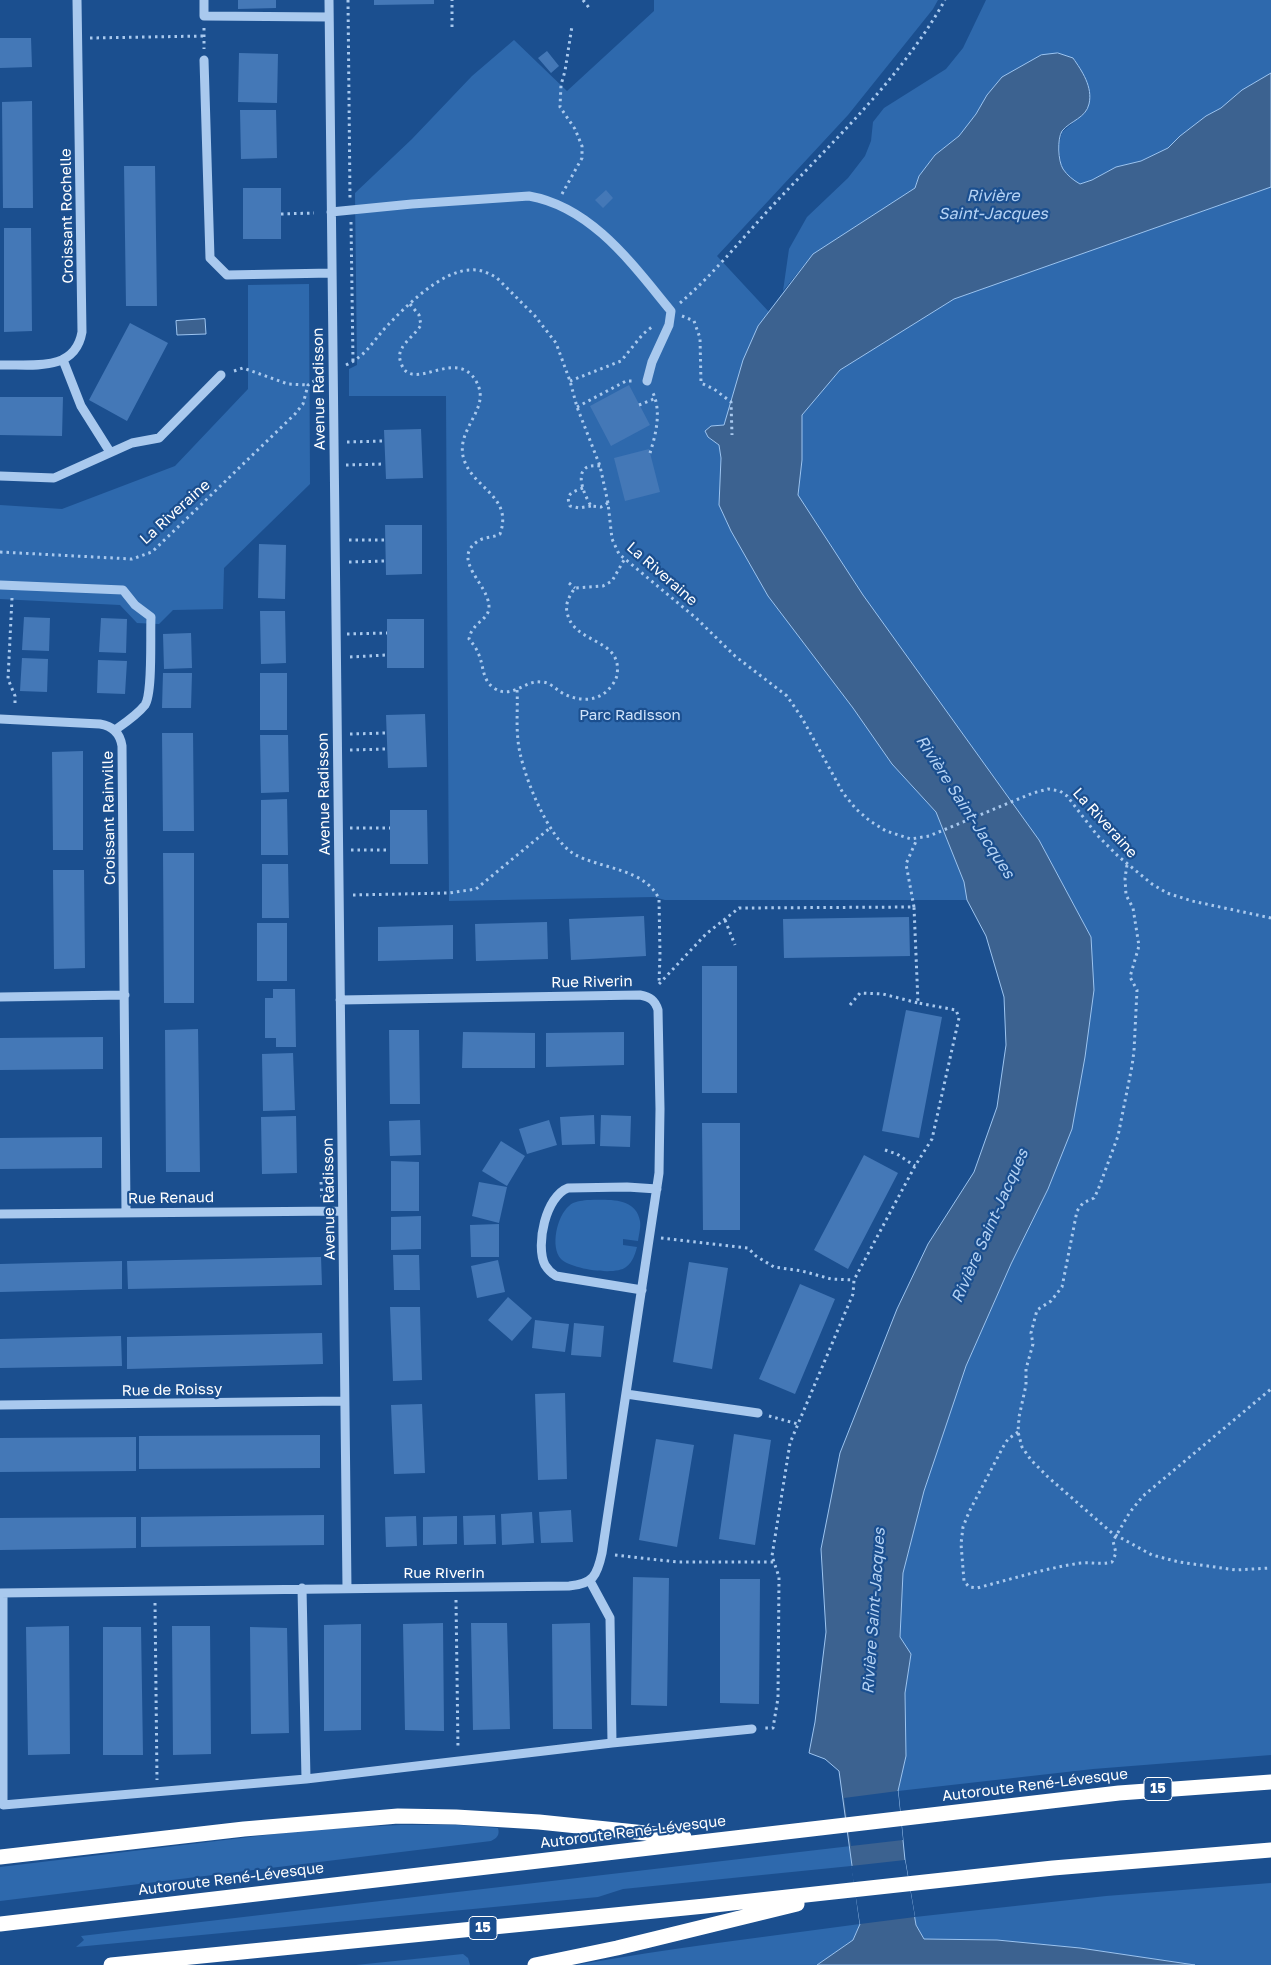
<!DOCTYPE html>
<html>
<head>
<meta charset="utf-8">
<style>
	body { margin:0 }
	canvas { display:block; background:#1b4f8f }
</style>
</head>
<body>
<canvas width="1271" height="1965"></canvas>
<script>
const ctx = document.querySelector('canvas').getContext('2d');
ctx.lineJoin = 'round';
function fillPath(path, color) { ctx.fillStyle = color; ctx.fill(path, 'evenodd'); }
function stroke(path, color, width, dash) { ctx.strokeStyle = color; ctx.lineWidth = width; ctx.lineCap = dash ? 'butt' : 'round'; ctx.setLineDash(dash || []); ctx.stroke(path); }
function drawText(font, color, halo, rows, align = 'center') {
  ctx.font = font + ' "Golos Text",sans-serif'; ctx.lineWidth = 4.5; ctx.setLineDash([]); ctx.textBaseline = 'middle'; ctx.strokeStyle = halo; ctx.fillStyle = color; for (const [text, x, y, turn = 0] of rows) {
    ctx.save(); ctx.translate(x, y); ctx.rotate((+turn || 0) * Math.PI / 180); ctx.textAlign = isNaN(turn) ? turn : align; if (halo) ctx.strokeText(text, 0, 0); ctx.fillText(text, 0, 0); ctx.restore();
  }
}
fillPath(new Path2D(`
	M 654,0 L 938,0 L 933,9 L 848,115 L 717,256 L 769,312 L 758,326 L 724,426 L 711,426 L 708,437 L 719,445 L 721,458 L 719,505 L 731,531 L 768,596 L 853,708 L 892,764 L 936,812 L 964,882 L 967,900 L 665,900 L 654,897 L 449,901 L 446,396 L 349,396 L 349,369 L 357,365 L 355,193 L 412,139 L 472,76 L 514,40 L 567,91 L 654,11 Z
	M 986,0 L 1271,0 L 1271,73 L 1221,108 L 1206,116 L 1168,148 L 1141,161 L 1116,167 L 1092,180 L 1080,184 L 1071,179 L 1061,167 L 1059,144 L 1062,132 L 1073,123 L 987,95 L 976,114 L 959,136 L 935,155 L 919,176 L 915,188 L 813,254 L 783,291 L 789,249 L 807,217 L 848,178 L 865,156 L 871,141 L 873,122 L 884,108 L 946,69 L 963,48 Z
	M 1271,187 L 1271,1755 L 1093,1769 L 898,1791 L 906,1756 L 905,1693 L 911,1655 L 900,1637 L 903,1573 L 924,1491 L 966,1366 L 1011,1264 L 1048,1189 L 1091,937 L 1039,840 L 863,595 L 798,495 L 802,460 L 802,415 L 840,370 L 954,299 Z
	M 309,284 L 310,484 L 224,568 L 223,609 L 173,610 L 159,624 L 137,623 L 120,605 L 0,599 L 0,505 L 62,509 L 175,466 L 248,389 L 248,285 Z
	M 587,1200 C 605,1200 636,1196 640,1221 C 641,1227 639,1234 638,1241 L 623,1239 L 623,1245 L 637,1247 C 635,1254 633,1262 626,1267 C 615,1276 571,1269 561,1259 C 550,1247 557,1216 569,1206 C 574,1201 581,1201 587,1200 Z
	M 400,1825 L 459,1825 L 498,1828 C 500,1835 497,1838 491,1841 L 0,1901 L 0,1867 L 308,1830 Z
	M 851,1846 L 851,1866 L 623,1889 L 598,1897 L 76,1947 L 84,1940 L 81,1936 Z
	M 1271,1883 L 1271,1965 L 1195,1965 L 1080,1948 L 997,1940 L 924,1939 L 916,1925 L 915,1917 L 1106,1896 Z
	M 860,1924 L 853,1940 L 817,1965 L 576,1965 C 670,1948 765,1937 860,1924 Z
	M 463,1954 L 468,1958 L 470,1965 L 356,1965 Z`), '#2e69ad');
const water = new Path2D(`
	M 1058,53 L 1073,58 C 1082,71 1093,87 1089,104 C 1086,118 1070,121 1062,131 C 1057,139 1058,161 1063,169 C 1067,175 1073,180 1080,184 L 1092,180 L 1116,167 L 1141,161 L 1168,148 L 1180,136 L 1206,116 L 1221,108 L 1242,90 L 1271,73 L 1271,187 L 954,299 L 840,370 L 802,415 L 802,460 L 798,495 L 863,595 L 1039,840 L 1091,937 L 1094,990 L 1085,1057 L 1072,1129 L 1048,1189 L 1011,1264 L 966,1366 L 924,1491 L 903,1573 L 900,1637 L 911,1654 L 905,1693 L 906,1756 L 898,1791 L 905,1860 L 916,1925 L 924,1939 L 997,1940 L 1080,1948 L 1195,1965 L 817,1965 L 853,1940 L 860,1924 L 839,1771 L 825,1759 L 809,1753 L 815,1722 L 826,1632 L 821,1549 L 840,1453 L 897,1309 L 928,1244 L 974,1172 L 997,1107 L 1006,1045 L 1004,997 L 986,936 L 967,900 L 964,882 L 936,812 L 892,764 L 853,708 L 768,596 L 731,531 L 719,505 L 721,458 L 719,445 L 708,437 L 705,431 L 711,426 L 724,425 L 743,360 L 758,326 L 813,254 L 915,188 L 919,176 L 935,155 L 959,136 L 976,114 L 987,95 L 1002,77 L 1041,55 Z
	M 205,319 L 206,334 L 177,335 L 176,321 Z`);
fillPath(water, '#3c6290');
stroke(water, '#9cc4f0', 1);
fillPath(new Path2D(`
	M 898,1791 L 903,1840 L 851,1846 L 844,1798 Z
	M 905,1860 L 915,1917 L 860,1924 L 851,1866 Z`), '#1b4f8f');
fillPath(new Path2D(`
	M 238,0 L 276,0 L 276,8 L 238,9 Z
	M 374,0 L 434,0 L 434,4 L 374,5 Z
	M 0,38 L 31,38 L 32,67 L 0,68 Z
	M 547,51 L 559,66 L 551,73 L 538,58 Z
	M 239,53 L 278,54 L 277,103 L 238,102 Z
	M 32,101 L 33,208 L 3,208 L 2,102 Z
	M 240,110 L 276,110 L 277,158 L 241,159 Z
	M 124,166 L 155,166 L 157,306 L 126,306 Z
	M 243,188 L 281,188 L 281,239 L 243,239 Z
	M 606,190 L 613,198 L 603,208 L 595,200 Z
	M 4,228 L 31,228 L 32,331 L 4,332 Z
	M 130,323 L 168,343 L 127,421 L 89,400 Z
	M 629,385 L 650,425 L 611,446 L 590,406 Z
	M 0,397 L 63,397 L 62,436 L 0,435 Z
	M 421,429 L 423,478 L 386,479 L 384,430 Z
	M 649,449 L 660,492 L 625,501 L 614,458 Z
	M 385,525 L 422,525 L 422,574 L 386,575 Z
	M 259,544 L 286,545 L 285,599 L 258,598 Z
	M 260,611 L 285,611 L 286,663 L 261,664 Z
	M 24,617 L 50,618 L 49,651 L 22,650 Z
	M 101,618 L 127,619 L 126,653 L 99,652 Z
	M 387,619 L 424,619 L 424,668 L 387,668 Z
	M 191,633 L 192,668 L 164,669 L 163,634 Z
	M 22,658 L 48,659 L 47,692 L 20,691 Z
	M 98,660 L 127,661 L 125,694 L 97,693 Z
	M 163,673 L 192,673 L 191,708 L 162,708 Z
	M 260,673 L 287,673 L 287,730 L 260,730 Z
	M 425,714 L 427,767 L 388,768 L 386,715 Z
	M 162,733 L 193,733 L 194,831 L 163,831 Z
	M 260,735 L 288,735 L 289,792 L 261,793 Z
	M 83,751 L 83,850 L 53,850 L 52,752 Z
	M 287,799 L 288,855 L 261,855 L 261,800 Z
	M 390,810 L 427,810 L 428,864 L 390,864 Z
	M 163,853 L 194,853 L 194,1003 L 164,1003 Z
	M 262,864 L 288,864 L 289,918 L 262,918 Z
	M 53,870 L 84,870 L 85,968 L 54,969 Z
	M 644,916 L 646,956 L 571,960 L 569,919 Z
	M 909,917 L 910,956 L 784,958 L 783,919 Z
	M 547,922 L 548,959 L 476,961 L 475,924 Z
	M 257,923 L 287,923 L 287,981 L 257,981 Z
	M 453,925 L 453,959 L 378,961 L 378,927 Z
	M 702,966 L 737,966 L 737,1093 L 702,1093 Z
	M 273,989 L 295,989 L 296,1047 L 276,1047 L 276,1038 L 265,1038 L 265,998 L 273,998 Z
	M 906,1010 L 942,1017 L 919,1138 L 882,1131 Z
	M 198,1029 L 200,1172 L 166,1172 L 165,1030 Z
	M 389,1030 L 419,1030 L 420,1104 L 390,1104 Z
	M 463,1032 L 535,1033 L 535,1068 L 462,1068 Z
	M 624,1032 L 624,1065 L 546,1067 L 546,1033 Z
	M 103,1037 L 103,1069 L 0,1070 L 0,1038 Z
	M 293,1053 L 295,1110 L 263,1111 L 262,1054 Z
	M 594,1115 L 595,1144 L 562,1145 L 560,1117 Z
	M 601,1115 L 631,1116 L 630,1147 L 600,1146 Z
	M 296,1116 L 297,1173 L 262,1174 L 261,1117 Z
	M 420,1120 L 421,1155 L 390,1156 L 389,1121 Z
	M 549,1120 L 557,1145 L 527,1154 L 519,1129 Z
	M 702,1123 L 740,1123 L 740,1230 L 703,1230 Z
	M 102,1137 L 102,1168 L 0,1169 L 0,1138 Z
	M 501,1141 L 525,1156 L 507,1186 L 482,1171 Z
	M 864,1155 L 898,1173 L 848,1269 L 814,1250 Z
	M 391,1161 L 419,1162 L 419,1211 L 391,1211 Z
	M 479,1182 L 507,1187 L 499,1223 L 472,1216 Z
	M 421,1216 L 421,1249 L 391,1250 L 391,1217 Z
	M 499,1224 L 499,1257 L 471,1257 L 470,1225 Z
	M 393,1255 L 419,1255 L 420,1290 L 394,1290 Z
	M 321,1257 L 322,1285 L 128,1289 L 127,1261 Z
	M 498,1260 L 505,1292 L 477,1298 L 471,1266 Z
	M 122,1261 L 122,1289 L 0,1292 L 0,1264 Z
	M 689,1262 L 728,1268 L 712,1369 L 673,1362 Z
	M 800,1284 L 835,1299 L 795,1394 L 759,1379 Z
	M 508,1297 L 532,1318 L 512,1341 L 488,1320 Z
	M 390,1307 L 420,1307 L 422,1380 L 393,1381 Z
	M 535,1320 L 569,1324 L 565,1352 L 532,1348 Z
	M 574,1323 L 604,1326 L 601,1357 L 571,1355 Z
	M 322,1333 L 323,1364 L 127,1369 L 127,1337 Z
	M 121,1336 L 122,1366 L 0,1368 L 0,1339 Z
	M 565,1393 L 567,1479 L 538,1480 L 535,1394 Z
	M 422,1404 L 425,1473 L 394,1474 L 391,1405 Z
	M 734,1434 L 771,1440 L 755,1545 L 719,1539 Z
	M 320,1435 L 320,1468 L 139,1469 L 139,1436 Z
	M 136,1437 L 136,1471 L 0,1472 L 0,1438 Z
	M 656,1439 L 694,1445 L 677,1547 L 639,1540 Z
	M 571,1510 L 573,1542 L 541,1543 L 539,1512 Z
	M 532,1512 L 534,1543 L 502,1545 L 501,1514 Z
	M 324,1515 L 324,1545 L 141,1547 L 141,1517 Z
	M 495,1515 L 496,1544 L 464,1545 L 463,1516 Z
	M 416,1516 L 417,1546 L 386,1547 L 385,1517 Z
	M 457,1516 L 457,1544 L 423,1545 L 423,1517 Z
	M 136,1517 L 136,1548 L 0,1550 L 0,1518 Z
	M 633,1577 L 669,1578 L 667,1706 L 631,1705 Z
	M 720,1579 L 760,1579 L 759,1704 L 720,1703 Z
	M 443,1623 L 444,1731 L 405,1730 L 403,1624 Z
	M 471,1623 L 507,1623 L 510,1729 L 473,1730 Z
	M 590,1623 L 592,1729 L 553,1729 L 552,1624 Z
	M 361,1624 L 361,1730 L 324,1731 L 324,1625 Z
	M 69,1626 L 70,1754 L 28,1755 L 26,1627 Z
	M 172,1626 L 210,1626 L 211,1754 L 173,1755 Z
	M 103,1627 L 141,1627 L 143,1755 L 103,1755 Z
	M 250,1627 L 287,1628 L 289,1733 L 251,1734 Z`), '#4478b7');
stroke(new Path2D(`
	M 348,0 L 350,198
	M 583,0 L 590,9
	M 452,27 L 452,0
	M 204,28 L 204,49
	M 90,38 L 204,36
	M 562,194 L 582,158 L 582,146 L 575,129 L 560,107 L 561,85 L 565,71 L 572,26
	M 281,214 L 314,213
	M 351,222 L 353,361
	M 680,303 C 715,273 743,237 775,203 C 835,139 901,78 945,0
	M 410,304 L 419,315 L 421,325 C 416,333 405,342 402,348 C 399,353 399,358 401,363 C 411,395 456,346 476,381 C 492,408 457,427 463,456 C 470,488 514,495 500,534 C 493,538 483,537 478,541 C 450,560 489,584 489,607 C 489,617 479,621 474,628 C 471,631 470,635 469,639 C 473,644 477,649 479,655 C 484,667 482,680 494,688 C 512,700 524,680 541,682 C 551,682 556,690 564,694 C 578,701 595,702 607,691 C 611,687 616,681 617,675 C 623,637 573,645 567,612 C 565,603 570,595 575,588 L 603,586 L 612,581 L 624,560
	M 682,316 L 694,321 L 700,338 L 701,383 L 714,389 L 731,402 L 732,435
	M 346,365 C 367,355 372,342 387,326 C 406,306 442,270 471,270 C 480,269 489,273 497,278 L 535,316 L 556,343 L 570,381 L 577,407 L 600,466 L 608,503 L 612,539 L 619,554 L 696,618 L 735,656 L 787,696 L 802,718 L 843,793 L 856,809 L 870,821 L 886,831 L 911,839 L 929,836 L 1033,793 L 1048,789 L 1060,791 L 1067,796 L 1097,835 L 1118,856 L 1152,884 L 1167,893 L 1192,901 L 1271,918
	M 234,371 L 243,368 L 288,384 L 308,385
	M 570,381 L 621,361 L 643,334 L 653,326
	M 639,405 L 656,398
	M 577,407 L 626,381 L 634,381
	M 347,442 L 384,441
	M 650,453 C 656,434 662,410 652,391
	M 346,465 L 385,464
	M 600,466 C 571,462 582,491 591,506 L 601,507 L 608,503
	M 583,488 C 572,492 565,494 570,506 L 579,508 L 591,506
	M 349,540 L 386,540
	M 0,552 L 132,559 L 152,552 L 295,414 L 303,404 L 308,385 L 320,377
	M 349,562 L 386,561
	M 569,583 L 575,588
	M 12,598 L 8,679 L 15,696 L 15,706
	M 347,634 L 387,633
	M 350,657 L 387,655
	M 517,690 C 518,707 516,723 518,740 C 520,769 548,839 574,854 C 600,869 645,868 659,899 L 660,955 L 659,983
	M 350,734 L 387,733
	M 350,750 L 387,749
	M 350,828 L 390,828
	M 351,850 L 390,850
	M 1127,865 L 1125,878 L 1126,895 L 1133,908 L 1139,946 L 1130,977 L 1137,990 L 1134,1051 L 1132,1066 L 1118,1136 L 1098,1190 L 1094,1198 L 1083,1203 L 1077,1211 L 1062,1287 L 1051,1301 L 1037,1310 L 1031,1333 L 1033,1344 L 1026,1369 L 1026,1385 L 1019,1417 L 1018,1432 L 1022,1447 L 1031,1460 L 1048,1477 L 1112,1533 L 1152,1555 L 1179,1562 L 1236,1570 L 1271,1568
	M 353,895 L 449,893 L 476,889 L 550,828
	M 914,907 L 906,864 L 917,839
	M 725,920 L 735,945
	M 659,984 L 706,934 L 739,908 L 914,907 L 918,1003 L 956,1010 L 959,1018 L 932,1139 L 915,1166 L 854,1280 L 853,1294 L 790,1443 L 772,1556 L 779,1577 L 778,1698 L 773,1728 L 765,1728
	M 850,1005 L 860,993 L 883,994 L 918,1003
	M 885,1150 L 897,1154 L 915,1166
	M 321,1182 L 322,1199
	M 661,1238 L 748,1248 L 756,1256 L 774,1267 L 802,1271 L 831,1279 L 854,1280
	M 769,1416 L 798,1424
	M 1018,1432 L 1008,1439 L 1003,1447 L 969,1512 L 963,1527 L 961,1544 L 964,1581 L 969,1587 L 977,1588 C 1012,1579 1046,1568 1081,1563 C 1092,1562 1101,1565 1112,1562 L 1116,1553 L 1113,1541 L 1130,1512 L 1143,1496 L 1271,1389
	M 615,1555 L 677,1562 L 774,1562
	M 456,1600 L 458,1749
	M 155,1603 L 157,1780`), '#a9c9ee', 3, [2.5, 4]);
stroke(new Path2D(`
	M 204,0 L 204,16 L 329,17
	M 329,0 L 347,1587
	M 204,60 L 210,258 L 227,275 L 332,273
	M 331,212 L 412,204 L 529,196 C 592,207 633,265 671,311 L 669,325 L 652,362 L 647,381
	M 63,360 L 81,406 L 110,452
	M 0,365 C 31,364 75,373 82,332 L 77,0
	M 0,476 L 54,478 L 132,443 L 159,438 L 221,375
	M 0,585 L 123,590 L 135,605 L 151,617 C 150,634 153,693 145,705 C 137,715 125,723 115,730
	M 0,719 L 100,724 C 113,726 120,733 122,746 L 126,1213
	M 0,997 L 125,995
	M 0,1214 L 342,1211
	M 642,1290 L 556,1276 C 551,1273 548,1270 545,1265 C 535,1245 546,1196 568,1188 L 627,1187 L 657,1189
	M 626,1394 L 758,1413
	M 0,1405 L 344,1401
	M 302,1588 L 306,1779
	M 0,1593 L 569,1586 C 593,1584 597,1576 602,1553 L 659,1173 L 660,1109 L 658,1010 C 655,1000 650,997 640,995 L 340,1000
	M 3,1593 L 3,1805 L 306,1779 L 612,1743 L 610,1618 L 590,1581
	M 612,1743 L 752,1729`), '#a9c9ee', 9);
stroke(new Path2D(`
	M 0,1857 L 244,1829 L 398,1816 L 456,1817 L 539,1822 L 684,1837
	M 0,1924 L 1119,1793 L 1271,1782
	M 111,1965 L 705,1906 L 1053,1868 L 1271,1850
	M 535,1965 L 617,1948 L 797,1904`), '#fff', 15);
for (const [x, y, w] of [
	[1158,1789,28],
	[483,1928,28]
]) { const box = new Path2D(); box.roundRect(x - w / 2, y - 11.5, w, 23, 4); ctx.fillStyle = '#1b4f8f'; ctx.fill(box); stroke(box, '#fff', 1); }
drawText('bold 14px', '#fff', null, [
	["15",1158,1789],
	["15",483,1928]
]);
drawText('15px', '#fff', '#1b4f8f', [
	["Croissant Rochelle",67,216,-91],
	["Avenue Radisson",319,389,-91],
	["La Riveraine",175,512,-42],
	["La Riveraine",662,574,41],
	["Avenue Radisson",324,794,-91],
	["Croissant Rainville",109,818,-91],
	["La Riveraine",1105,823,48],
	["Rue Riverin",592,982,-1],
	["Rue Renaud",171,1198,-1],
	["Avenue Radisson",329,1199,-91],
	["Rue de Roissy",172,1390,-1],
	["Rue Riverin",444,1573],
	["Autoroute René-Lévesque",1035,1785,-7],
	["Autoroute René-Lévesque",633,1832,-7],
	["Autoroute René-Lévesque",231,1879,-7]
]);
drawText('15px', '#cfe3fa', '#1b4f8f', [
	["Parc Radisson",630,715]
]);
drawText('italic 16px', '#b5d3f5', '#1b4f8f', [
	["Rivière",993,196],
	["Saint-Jacques",993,214],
	["Rivière Saint-Jacques",965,807,57],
	["Rivière Saint-Jacques",990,1226,-66],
	["Rivière Saint-Jacques",874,1611,-86]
]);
</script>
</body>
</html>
